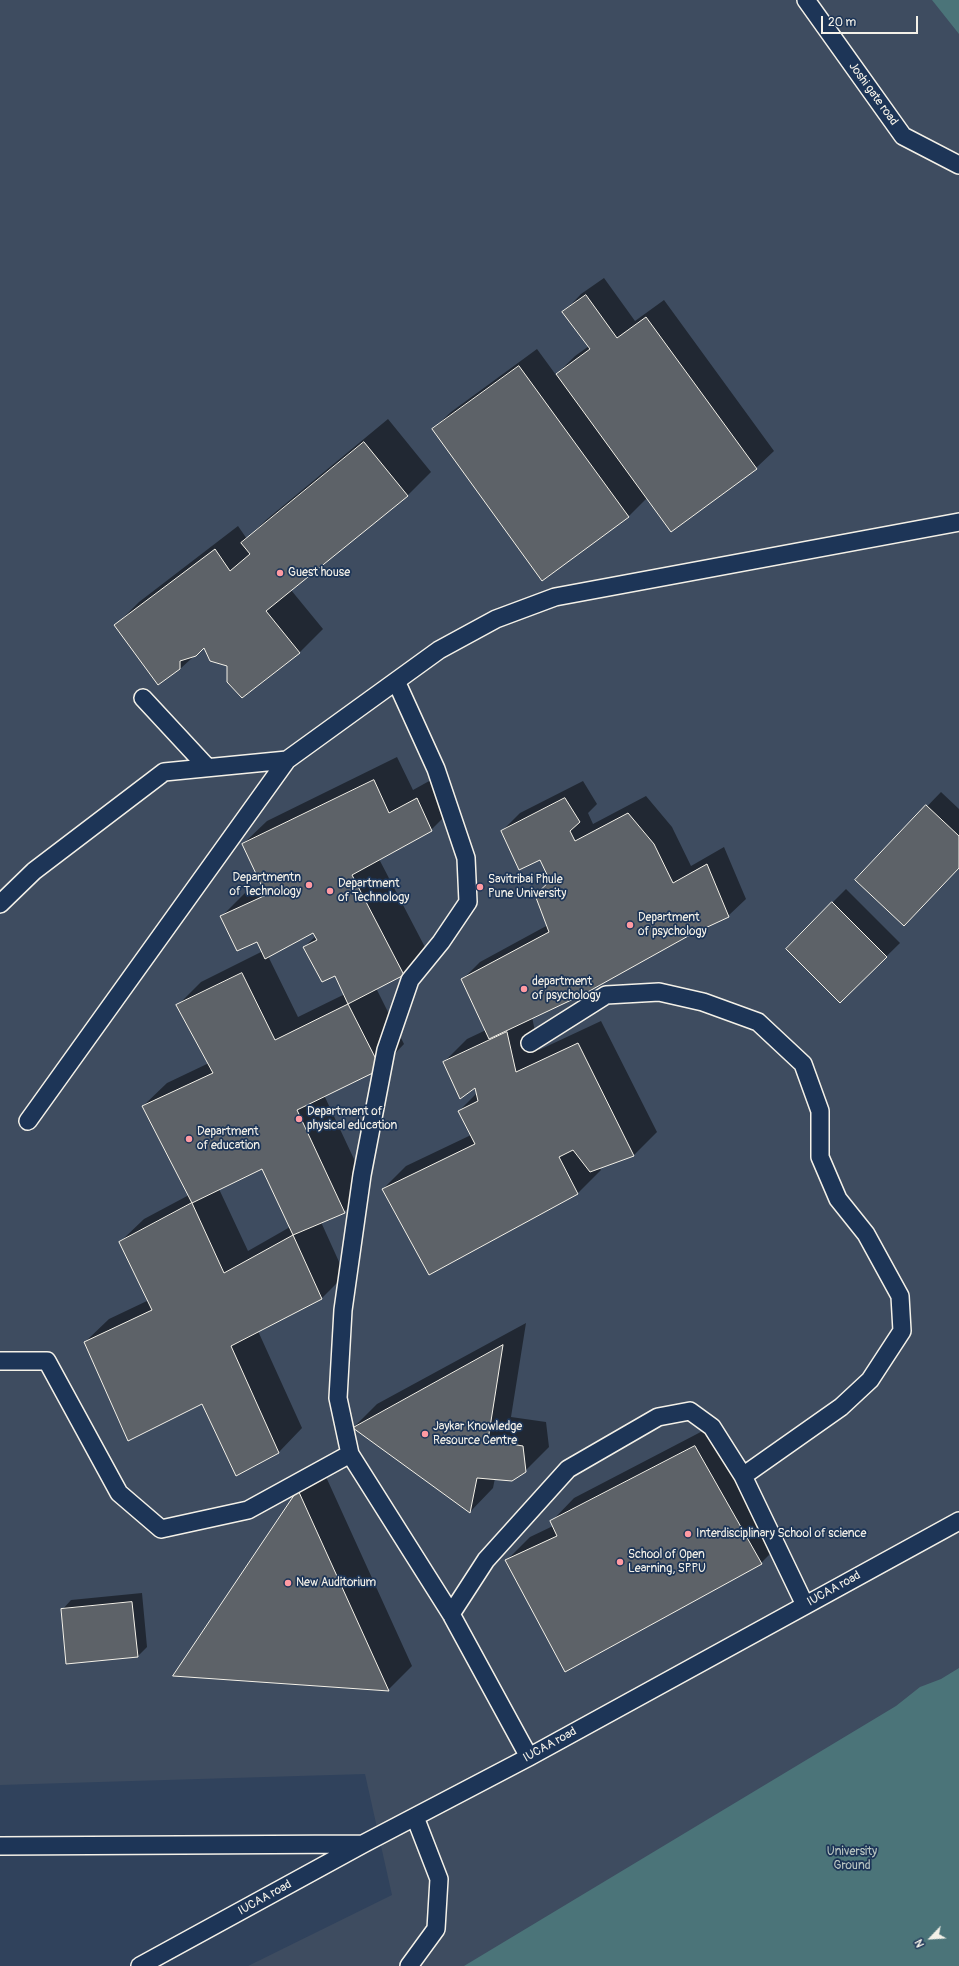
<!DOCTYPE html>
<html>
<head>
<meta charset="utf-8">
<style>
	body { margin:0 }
	#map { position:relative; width:959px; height:1966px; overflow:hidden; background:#30425c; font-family:Pangolin,sans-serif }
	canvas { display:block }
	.north { position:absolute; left:911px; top:1918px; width:40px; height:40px; -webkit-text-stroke:3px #1d3557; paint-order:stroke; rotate:245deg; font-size:11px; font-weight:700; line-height:16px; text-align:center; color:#f4f1e8 }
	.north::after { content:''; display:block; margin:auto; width:14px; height:18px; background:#f4f1e8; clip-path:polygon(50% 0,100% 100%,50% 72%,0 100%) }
	.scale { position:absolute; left:821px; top:16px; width:97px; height:18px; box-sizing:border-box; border:2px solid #f4f1e8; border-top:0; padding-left:5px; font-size:12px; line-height:14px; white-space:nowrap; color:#f4f1e8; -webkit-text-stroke:3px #1d3557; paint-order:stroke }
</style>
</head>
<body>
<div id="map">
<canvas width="959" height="1966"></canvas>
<div class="north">N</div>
<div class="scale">20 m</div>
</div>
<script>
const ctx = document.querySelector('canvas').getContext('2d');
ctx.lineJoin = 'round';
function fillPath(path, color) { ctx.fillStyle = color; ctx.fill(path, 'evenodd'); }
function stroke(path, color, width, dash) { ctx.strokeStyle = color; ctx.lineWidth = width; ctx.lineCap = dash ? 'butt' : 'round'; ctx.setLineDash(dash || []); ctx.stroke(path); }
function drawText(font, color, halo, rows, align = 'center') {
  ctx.font = font + ' Pangolin,sans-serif'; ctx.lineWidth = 3.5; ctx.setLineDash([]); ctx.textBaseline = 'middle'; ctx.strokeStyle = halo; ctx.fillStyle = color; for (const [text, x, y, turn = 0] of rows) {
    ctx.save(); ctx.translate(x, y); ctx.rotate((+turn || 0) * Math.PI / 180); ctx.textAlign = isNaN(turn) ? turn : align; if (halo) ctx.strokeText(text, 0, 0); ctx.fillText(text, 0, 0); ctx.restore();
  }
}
fillPath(new Path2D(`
	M 0,0 L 959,0 L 959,1966 L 248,1966 L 392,1895 L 365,1774 L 0,1785 Z`), '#3e4c60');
fillPath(new Path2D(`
	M 932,0 L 959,0 L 959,34 Z
	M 959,1668 L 959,1966 L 464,1966 L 896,1706 L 920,1687 L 941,1679 Z`), '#4b7479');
fillPath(new Path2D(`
	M 604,278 L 635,321 L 664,300 L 774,451 L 756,468 L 647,498 L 629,516 L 433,429 L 451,412 L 537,349 L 556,375 L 575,356 L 589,346 L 564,312 L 581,294 Z
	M 388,419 L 431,472 L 408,495 L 291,590 L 323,629 L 300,652 L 243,697 L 228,666 L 204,647 L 180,669 L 115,626 L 139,602 L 238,526 L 247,539 L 266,520 Z
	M 397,757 L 413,790 L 440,775 L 455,806 L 431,830 L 379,859 L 427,951 L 403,975 L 376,988 L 404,1044 L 381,1068 L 324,1095 L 368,1189 L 344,1212 L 321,1222 L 345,1275 L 322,1298 L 258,1331 L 302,1428 L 279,1452 L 236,1475 L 202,1402 L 85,1342 L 109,1319 L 149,1300 L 120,1242 L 144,1219 L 189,1195 L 143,1106 L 167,1083 L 209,1063 L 178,1005 L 201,982 L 263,951 L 257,941 L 222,916 L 245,893 L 262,885 L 243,844 L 267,821 ZM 313,931 L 316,936 L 304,947 L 335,975 L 345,994 L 298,1017 L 268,956 ZM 262,1167 L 290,1227 L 248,1251 L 219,1189 Z
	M 583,781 L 597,804 L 588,813 L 593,824 L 646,796 L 672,827 L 691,866 L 724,847 L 746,899 L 728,916 L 690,934 L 532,1017 L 539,1050 L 601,1021 L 657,1132 L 633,1156 L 600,1168 L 601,1170 L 577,1194 L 383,1189 L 406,1166 L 471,1135 L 459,1111 L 477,1093 L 475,1086 L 444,1062 L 467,1039 L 486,1030 L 462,980 L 480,962 L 548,925 L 551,880 L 540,859 L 502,831 L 520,813 Z
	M 941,792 L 959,809 L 959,867 L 856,880 Z
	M 846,889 L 900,943 L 840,1002 L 787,948 Z
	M 526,1323 L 511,1417 L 546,1422 L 549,1447 L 525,1471 L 495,1478 L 493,1488 L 470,1512 L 354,1427 L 377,1404 Z
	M 718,1423 L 785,1539 L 761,1563 L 506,1561 L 530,1537 L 553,1526 L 551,1522 L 574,1498 Z
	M 322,1468 L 412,1666 L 388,1690 L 175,1675 L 299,1490 Z
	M 142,1593 L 147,1647 L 138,1656 L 67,1663 L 62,1610 L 71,1600 Z`), '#0007');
const building = new Path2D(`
	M 586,295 L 617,338 L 646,317 L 757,469 L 671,532 L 556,374 L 590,349 L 562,312 Z
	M 519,366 L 629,517 L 542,581 L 432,429 Z
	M 364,442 L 408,496 L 266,611 L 300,653 L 242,698 L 227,682 L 227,666 L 210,661 L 204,648 L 196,656 L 180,661 L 180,669 L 158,685 L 114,625 L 215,549 L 230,571 L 250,554 L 241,543 Z
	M 374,780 L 389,813 L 417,798 L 432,831 L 352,875 L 404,975 L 348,1004 L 335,976 L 322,982 L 303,947 L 317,940 L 313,933 L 265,959 L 257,942 L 237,951 L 220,916 L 266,895 L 242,844 Z
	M 565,798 L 580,822 L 570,831 L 575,841 L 628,813 L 654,844 L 673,883 L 707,864 L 729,917 L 690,935 L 584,994 L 489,1039 L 461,979 L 549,932 L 535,895 L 550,881 L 540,860 L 519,870 L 501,831 Z
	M 926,805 L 959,836 L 959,868 L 904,926 L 855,880 Z
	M 832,902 L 887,957 L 840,1003 L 786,949 Z
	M 242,973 L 275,1040 L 348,1004 L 381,1069 L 297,1110 L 345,1213 L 293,1235 L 262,1169 L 192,1203 L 142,1106 L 213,1073 L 176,1005 Z
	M 507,1032 L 516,1072 L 578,1043 L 634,1156 L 590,1172 L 573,1150 L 559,1157 L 578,1194 L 429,1275 L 382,1189 L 475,1144 L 458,1111 L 478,1101 L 475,1088 L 460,1099 L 443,1062 Z
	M 192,1203 L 224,1273 L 293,1235 L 322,1299 L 231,1346 L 279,1453 L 236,1476 L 202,1404 L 128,1441 L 84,1342 L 152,1310 L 119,1242 Z
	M 503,1345 L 488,1440 L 523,1446 L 526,1472 L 512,1481 L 477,1478 L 470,1513 L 353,1428 Z
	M 695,1446 L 762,1564 L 565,1672 L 505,1560 L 557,1536 L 550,1521 Z
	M 298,1490 L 389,1691 L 173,1676 Z
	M 132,1602 L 138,1657 L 66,1664 L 61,1609 Z`);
fillPath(building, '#5d6268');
stroke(building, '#f4f1e8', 1);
const lane = new Path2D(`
	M 806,0 L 903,136 L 959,165
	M 396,681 L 436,769 L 466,858 L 468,902 L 441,942 L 410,980 L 386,1050 L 362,1175 L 343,1310 L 338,1398 L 350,1454 L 451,1614 L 529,1757
	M 143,698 L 207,767
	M 0,904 L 34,871 L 164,772 L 287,760
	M 530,1043 L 606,995 L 659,992 L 703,1002 L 758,1022 L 803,1064 L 820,1111 L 820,1157 L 838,1199 L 866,1234 L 900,1296 L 902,1331 L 870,1380 L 841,1407 L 743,1476
	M 28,1121 L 287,760 L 439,650 L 496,619 L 555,597 L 959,522
	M 0,1361 L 47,1361 L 119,1493 L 161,1529 L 248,1510 L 350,1454
	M 451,1614 L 486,1560 L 568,1469 L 658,1417 L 690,1411 L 712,1427 L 743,1476 L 805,1605
	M 0,1846 L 361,1844
	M 140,1966 L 363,1844 L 529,1757 L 959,1521
	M 409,1966 L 436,1929 L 439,1879 L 415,1817`);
stroke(lane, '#f4f1e8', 20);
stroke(lane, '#1d3557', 17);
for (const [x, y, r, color] of [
	[280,573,4,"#ff9aa2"],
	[309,885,4,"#ff9aa2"],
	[480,887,4,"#ff9aa2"],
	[330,891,4,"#ff9aa2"],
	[630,925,4,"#ff9aa2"],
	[524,989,4,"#ff9aa2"],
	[299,1119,4,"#ff9aa2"],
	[189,1139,4,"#ff9aa2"],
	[425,1434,4,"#ff9aa2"],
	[688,1534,4,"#ff9aa2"],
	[620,1562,4,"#ff9aa2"],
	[288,1583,4,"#ff9aa2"]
]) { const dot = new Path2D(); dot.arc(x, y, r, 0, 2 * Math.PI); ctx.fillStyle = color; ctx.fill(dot); stroke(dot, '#1d3557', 1.5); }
drawText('12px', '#f4f1e8', '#1d3557', [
	["Joshi gate road",873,94,54],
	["IUCAA road",834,1589,-29],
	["IUCAA road",550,1745,-29],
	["IUCAA road",265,1898,-29]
]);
drawText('12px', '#f4f1e8', '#1d3557', [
	["Guest house",288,573],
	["Departmentn",301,878,"right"],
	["of Technology",301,892,"right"],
	["Savitribai Phule",488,880],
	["Pune University",488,894],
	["Department",338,884],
	["of Technology",338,898],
	["Department",638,918],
	["of psychology",638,932],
	["department",532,982],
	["of psychology",532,996],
	["Department of",307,1112],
	["physical education",307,1126],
	["Department",197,1132],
	["of education",197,1146],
	["Jaykar Knowledge",433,1427],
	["Resource Centre",433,1441],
	["Interdisciplinary School of science",696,1534],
	["School of Open",628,1555],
	["Learning, SPPU",628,1569],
	["New Auditorium",296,1583]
], 'left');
drawText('12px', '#b9c5c1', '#1d3557', [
	["University",852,1852],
	["Ground",852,1866]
]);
</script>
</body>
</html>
